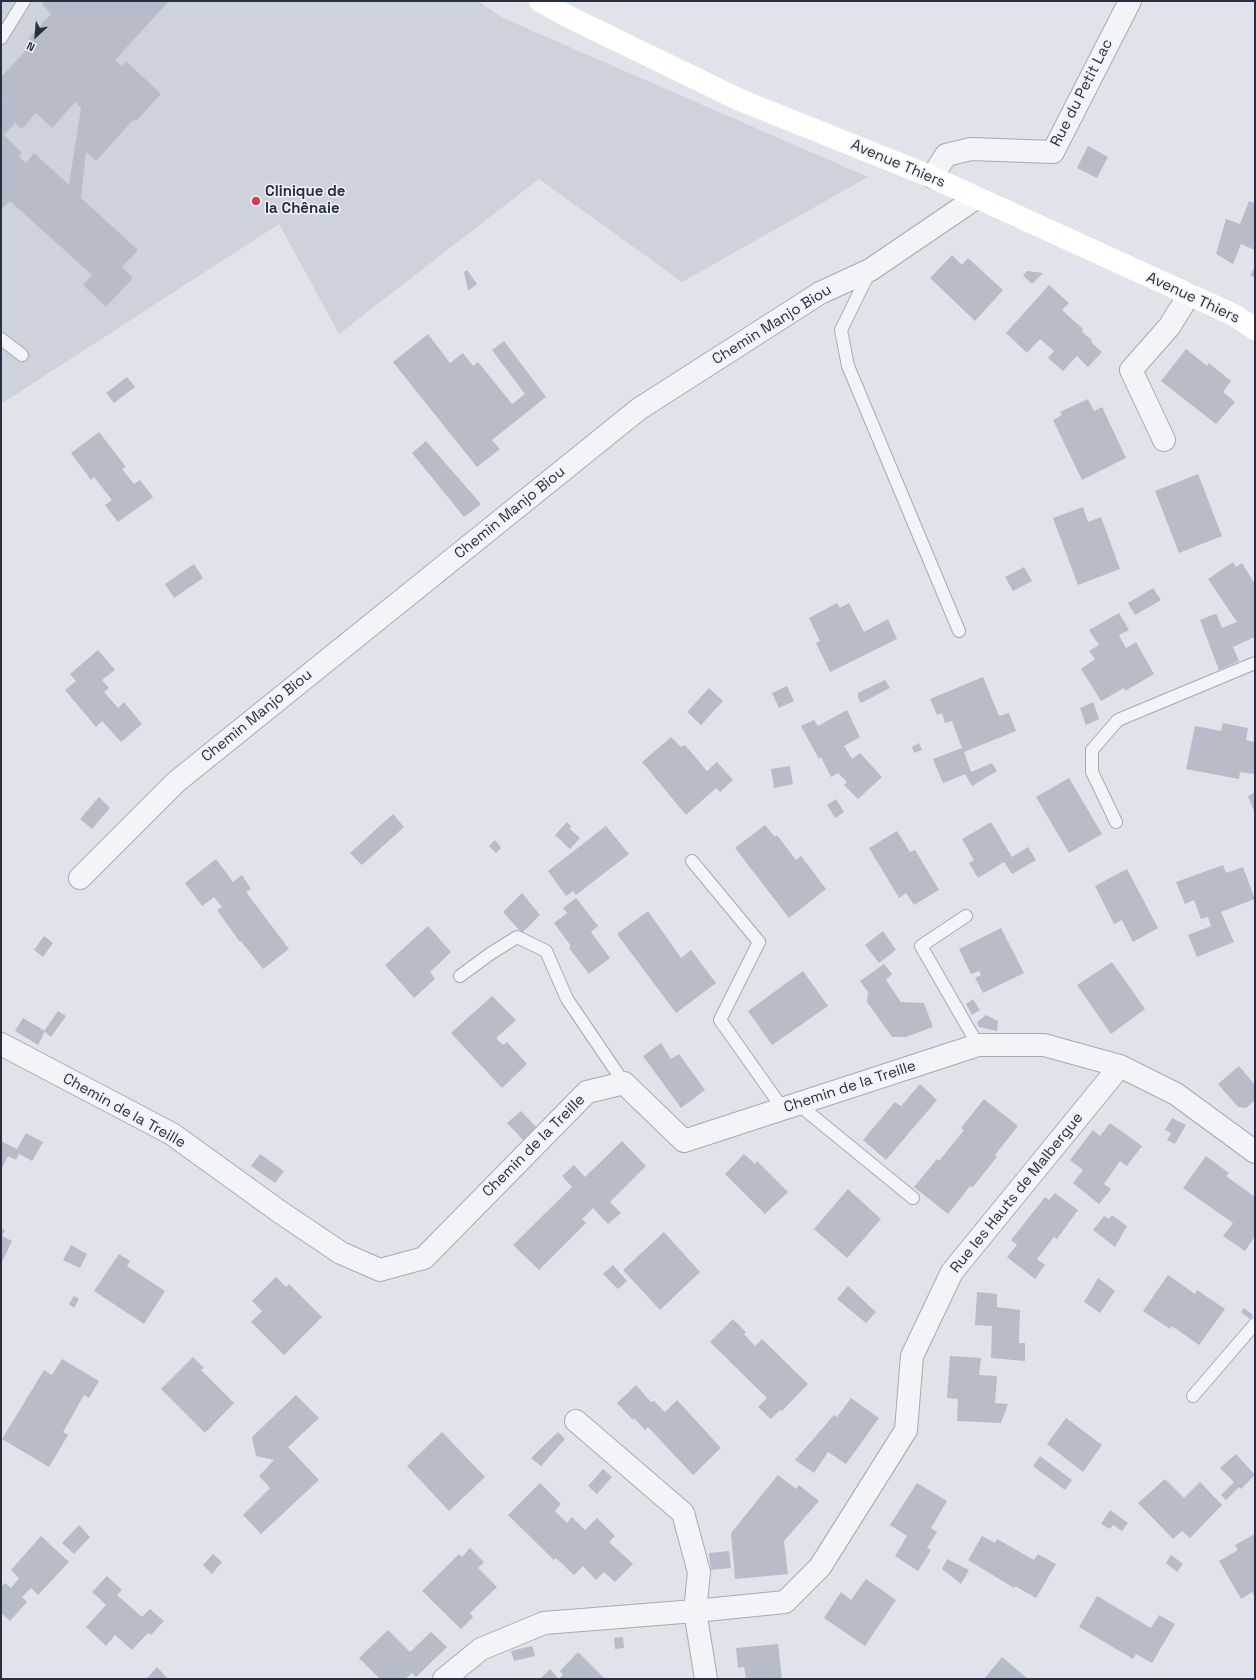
<!DOCTYPE html>
<html>
<head>
<meta charset="utf-8">
<style>
	body { margin:0 }
	#map { position:relative; width:1256px; height:1680px; overflow:hidden; background:#e0e3ea; font-family:"Space Grotesk",sans-serif }
	canvas { display:block }
	.frame { position:absolute; inset:0; border:2px solid #273043; pointer-events:none }
	.north { position:absolute; left:16px; top:16px; width:40px; height:40px; -webkit-text-stroke:3px #f0f3f7; paint-order:stroke; rotate:206deg; font-size:11px; font-weight:700; line-height:16px; text-align:center; color:#273043 }
	.north::after { content:''; display:block; margin:auto; width:14px; height:18px; background:#273043; clip-path:polygon(50% 0,100% 100%,50% 72%,0 100%) }
</style>
</head>
<body>
<div id="map">
<canvas width="1256" height="1680"></canvas>
<div class="frame"></div>
<div class="north">N</div>
</div>
<script>
const ctx = document.querySelector('canvas').getContext('2d');
ctx.lineJoin = 'round';
function fillPath(path, color) { ctx.fillStyle = color; ctx.fill(path, 'evenodd'); }
function stroke(path, color, width, dash) { ctx.strokeStyle = color; ctx.lineWidth = width; ctx.lineCap = dash ? 'butt' : 'round'; ctx.setLineDash(dash || []); ctx.stroke(path); }
function drawText(font, color, halo, rows, align = 'center') {
  ctx.font = font + ' "Space Grotesk",sans-serif'; ctx.lineWidth = 3; ctx.setLineDash([]); ctx.textBaseline = 'middle'; ctx.strokeStyle = halo; ctx.fillStyle = color; for (const [text, x, y, turn = 0] of rows) {
    ctx.save(); ctx.translate(x, y); ctx.rotate((+turn || 0) * Math.PI / 180); ctx.textAlign = isNaN(turn) ? turn : align; if (halo) ctx.strokeText(text, 0, 0); ctx.fillText(text, 0, 0); ctx.restore();
  }
}
fillPath(new Path2D(`
	M 1,1 L 478,1 L 503,18 L 868,177 L 682,282 L 539,179 L 339,334 L 279,224 L 1,404 Z`), '#ced2dc');
fillPath(new Path2D(`
	M 45,1 L 169,1 L 115,60 L 122,66 L 126,61 L 161,94 L 136,121 L 134,119 L 96,161 L 86,152 L 81,198 L 138,250 L 122,267 L 133,278 L 106,307 L 83,285 L 92,275 L 10,201 L 1,210 L 1,105 L 3,103 L 1,100 L 1,77 L 33,43 L 28,39 L 51,14 L 42,4 ZM 75,102 L 81,108 L 69,185 L 34,153 L 26,163 L 19,157 L 22,153 L 4,135 L 15,123 L 22,129 L 36,113 L 52,128 Z
	M 1088,146 L 1108,157 L 1097,178 L 1077,168 Z
	M 1249,201 L 1255,203 L 1255,250 L 1241,244 L 1233,264 L 1216,254 L 1226,219 L 1240,224 Z
	M 952,255 L 962,265 L 968,258 L 1003,290 L 975,321 L 930,278 Z
	M 1255,267 L 1255,278 L 1250,275 Z
	M 467,270 L 477,284 L 468,291 L 464,272 Z
	M 1027,271 L 1043,273 L 1032,284 L 1023,275 Z
	M 1049,285 L 1069,303 L 1062,310 L 1083,329 L 1082,332 L 1092,340 L 1091,342 L 1102,352 L 1088,367 L 1077,356 L 1063,371 L 1048,358 L 1054,351 L 1040,339 L 1027,353 L 1006,333 Z
	M 428,334 L 450,363 L 463,353 L 473,366 L 478,362 L 512,404 L 525,394 L 492,350 L 504,341 L 546,397 L 492,440 L 500,449 L 477,467 L 393,362 Z
	M 1186,349 L 1207,366 L 1209,363 L 1231,381 L 1223,392 L 1235,402 L 1216,424 L 1161,381 Z
	M 127,377 L 135,387 L 114,403 L 106,393 Z
	M 1088,399 L 1094,411 L 1102,407 L 1126,458 L 1082,480 L 1053,420 L 1062,415 L 1060,412 Z
	M 99,432 L 126,467 L 122,469 L 134,484 L 140,480 L 153,497 L 118,522 L 105,505 L 112,500 L 94,477 L 91,480 L 71,453 Z
	M 426,441 L 481,504 L 464,517 L 412,453 Z
	M 1198,474 L 1222,536 L 1179,553 L 1155,491 Z
	M 1083,507 L 1088,522 L 1101,517 L 1120,569 L 1078,585 L 1053,518 Z
	M 1233,562 L 1236,567 L 1242,563 L 1255,584 L 1255,637 L 1233,647 L 1239,661 L 1219,670 L 1200,620 L 1215,614 L 1217,615 L 1222,628 L 1237,622 L 1208,579 Z
	M 194,564 L 203,578 L 174,598 L 165,584 Z
	M 1024,567 L 1032,581 L 1013,591 L 1005,577 Z
	M 1153,588 L 1161,600 L 1135,615 L 1128,603 Z
	M 837,603 L 840,608 L 849,603 L 864,632 L 888,619 L 897,639 L 830,672 L 816,643 L 820,641 L 809,618 Z
	M 1119,613 L 1129,630 L 1119,635 L 1126,648 L 1136,642 L 1154,674 L 1125,691 L 1124,688 L 1101,701 L 1081,669 L 1095,659 L 1089,651 L 1099,645 L 1089,630 Z
	M 98,650 L 115,670 L 102,680 L 109,688 L 104,692 L 118,708 L 124,702 L 142,724 L 121,742 L 102,721 L 96,727 L 65,690 L 76,681 L 70,674 Z
	M 983,677 L 999,716 L 1009,713 L 1016,731 L 964,752 L 971,772 L 992,763 L 997,771 L 972,786 L 965,774 L 943,783 L 933,759 L 962,748 L 952,721 L 945,723 L 942,713 L 937,715 L 930,699 Z
	M 885,680 L 890,688 L 861,703 L 858,698 L 858,693 Z
	M 787,686 L 794,701 L 779,708 L 772,693 Z
	M 709,688 L 723,701 L 701,725 L 687,712 Z
	M 1093,702 L 1099,719 L 1086,725 L 1080,708 Z
	M 847,710 L 860,737 L 844,746 L 852,759 L 860,753 L 882,777 L 858,799 L 844,785 L 847,782 L 838,773 L 831,777 L 821,757 L 819,759 L 801,726 L 814,720 L 818,726 Z
	M 1223,723 L 1248,728 L 1246,740 L 1255,742 L 1254,774 L 1240,772 L 1239,779 L 1186,769 L 1195,726 L 1221,731 Z
	M 671,737 L 681,747 L 685,745 L 707,771 L 717,762 L 733,780 L 720,792 L 716,788 L 686,815 L 642,762 Z
	M 919,743 L 922,750 L 914,753 L 912,747 Z
	M 790,766 L 793,784 L 774,788 L 771,769 Z
	M 1069,778 L 1102,834 L 1069,853 L 1036,797 Z
	M 1255,792 L 1255,814 L 1248,796 Z
	M 99,797 L 110,808 L 92,829 L 80,819 Z
	M 836,799 L 844,812 L 835,818 L 827,805 Z
	M 393,814 L 404,827 L 362,865 L 350,853 Z
	M 567,822 L 572,827 L 569,828 L 580,838 L 570,849 L 555,835 Z
	M 991,822 L 1012,857 L 1028,847 L 1036,860 L 1012,874 L 1004,862 L 978,878 L 969,863 L 974,860 L 962,839 Z
	M 765,825 L 775,837 L 777,835 L 796,860 L 801,856 L 826,889 L 789,918 L 735,848 Z
	M 606,826 L 629,854 L 576,895 L 573,891 L 566,896 L 548,871 Z
	M 897,831 L 910,852 L 915,850 L 939,890 L 914,905 L 906,893 L 899,898 L 869,848 Z
	M 495,840 L 501,848 L 496,853 L 489,846 Z
	M 216,859 L 233,882 L 242,875 L 251,889 L 246,892 L 289,949 L 263,969 L 241,941 L 240,942 L 217,910 L 222,907 L 214,897 L 202,906 L 185,883 Z
	M 1223,865 L 1226,873 L 1243,867 L 1255,899 L 1221,912 L 1234,942 L 1197,957 L 1188,935 L 1211,926 L 1208,917 L 1201,919 L 1194,900 L 1185,904 L 1176,882 Z
	M 1127,869 L 1158,928 L 1133,942 L 1122,920 L 1114,924 L 1095,886 Z
	M 522,893 L 540,915 L 522,933 L 503,912 Z
	M 576,898 L 598,926 L 591,932 L 610,958 L 589,974 L 569,948 L 571,946 L 554,923 L 567,913 L 563,908 Z
	M 648,911 L 681,958 L 691,950 L 716,983 L 676,1013 L 617,934 Z
	M 428,926 L 451,952 L 430,972 L 435,979 L 414,998 L 385,965 Z
	M 1001,928 L 1024,973 L 983,993 L 975,978 L 981,975 L 979,971 L 971,974 L 959,949 Z
	M 883,931 L 896,950 L 879,963 L 865,945 Z
	M 44,936 L 53,943 L 43,957 L 34,950 Z
	M 1112,962 L 1145,1009 L 1111,1034 L 1077,985 Z
	M 884,964 L 892,974 L 886,980 L 901,1002 L 924,1003 L 933,1027 L 906,1037 L 892,1037 L 867,1002 L 868,992 L 860,981 Z
	M 803,971 L 828,1006 L 772,1045 L 748,1011 Z
	M 492,996 L 516,1020 L 496,1038 L 503,1045 L 507,1042 L 527,1064 L 502,1088 L 451,1033 Z
	M 973,999 L 980,1010 L 972,1015 L 966,1004 Z
	M 58,1011 L 66,1016 L 51,1037 L 44,1031 Z
	M 986,1015 L 998,1021 L 997,1031 L 979,1027 L 977,1022 Z
	M 23,1018 L 45,1031 L 38,1045 L 15,1031 Z
	M 661,1043 L 671,1059 L 679,1054 L 705,1090 L 681,1108 L 643,1056 Z
	M 1239,1066 L 1255,1085 L 1255,1100 L 1246,1108 L 1238,1107 L 1218,1084 Z
	M 920,1084 L 937,1100 L 886,1160 L 863,1140 L 895,1102 L 901,1106 Z
	M 984,1099 L 1018,1126 L 995,1155 L 997,1157 L 972,1188 L 970,1186 L 948,1214 L 914,1187 L 937,1159 L 939,1161 L 964,1130 L 961,1128 Z
	M 521,1111 L 537,1128 L 523,1140 L 507,1123 Z
	M 1172,1118 L 1186,1125 L 1175,1144 L 1167,1140 L 1171,1133 L 1165,1130 Z
	M 1110,1123 L 1142,1146 L 1127,1166 L 1120,1161 L 1104,1184 L 1111,1189 L 1099,1204 L 1073,1183 L 1083,1170 L 1070,1160 L 1093,1130 L 1100,1136 Z
	M 26,1133 L 43,1142 L 32,1161 L 19,1154 L 16,1160 L 8,1156 L 1,1170 L 1,1141 L 17,1149 Z
	M 622,1141 L 646,1166 L 610,1202 L 621,1213 L 608,1224 L 593,1208 L 582,1219 L 586,1223 L 539,1270 L 513,1245 L 572,1187 L 562,1176 L 574,1165 L 585,1177 Z
	M 260,1154 L 284,1171 L 275,1183 L 251,1166 Z
	M 744,1154 L 755,1164 L 757,1161 L 788,1192 L 765,1214 L 725,1174 Z
	M 1206,1156 L 1229,1173 L 1226,1176 L 1255,1197 L 1255,1236 L 1245,1251 L 1223,1236 L 1233,1223 L 1183,1188 Z
	M 848,1189 L 881,1219 L 847,1258 L 814,1229 Z
	M 1055,1193 L 1078,1210 L 1057,1239 L 1054,1237 L 1037,1259 L 1045,1265 L 1035,1279 L 1007,1257 L 1017,1245 L 1011,1240 L 1045,1197 L 1049,1200 Z
	M 1112,1215 L 1127,1226 L 1115,1247 L 1093,1230 L 1104,1216 L 1109,1219 Z
	M 1,1229 L 5,1230 L 2,1236 L 12,1241 L 1,1264 Z
	M 664,1232 L 700,1272 L 660,1310 L 623,1270 Z
	M 71,1245 L 87,1254 L 80,1268 L 63,1260 Z
	M 119,1254 L 130,1261 L 127,1266 L 165,1291 L 144,1324 L 94,1291 Z
	M 613,1265 L 627,1281 L 618,1289 L 603,1274 Z
	M 1168,1275 L 1195,1294 L 1197,1290 L 1225,1309 L 1199,1345 L 1172,1326 L 1170,1329 L 1143,1311 Z
	M 276,1277 L 286,1287 L 289,1284 L 322,1317 L 284,1355 L 251,1322 L 262,1311 L 252,1301 Z
	M 1098,1278 L 1115,1291 L 1100,1313 L 1084,1302 Z
	M 848,1286 L 876,1312 L 866,1323 L 837,1299 Z
	M 977,1292 L 997,1294 L 997,1307 L 1020,1310 L 1019,1343 L 1025,1343 L 1025,1361 L 991,1358 L 992,1326 L 975,1325 Z
	M 74,1296 L 79,1299 L 74,1308 L 69,1304 Z
	M 1244,1308 L 1253,1315 L 1250,1319 L 1241,1312 Z
	M 733,1319 L 746,1332 L 744,1334 L 755,1346 L 762,1339 L 808,1384 L 782,1411 L 780,1410 L 771,1419 L 758,1407 L 767,1398 L 710,1342 Z
	M 950,1356 L 981,1358 L 979,1375 L 997,1376 L 995,1403 L 1008,1404 L 1001,1423 L 957,1421 L 958,1399 L 947,1398 Z
	M 193,1357 L 204,1368 L 201,1370 L 234,1403 L 205,1433 L 161,1389 Z
	M 62,1359 L 99,1381 L 89,1398 L 84,1395 L 63,1432 L 68,1435 L 49,1467 L 2,1439 L 44,1370 L 52,1375 Z
	M 636,1385 L 651,1402 L 654,1401 L 665,1412 L 677,1400 L 721,1448 L 693,1475 L 648,1427 L 645,1430 L 634,1418 L 633,1420 L 617,1403 Z
	M 296,1395 L 319,1418 L 288,1447 L 319,1480 L 261,1534 L 243,1515 L 270,1488 L 259,1476 L 274,1460 L 256,1456 L 252,1437 Z
	M 851,1398 L 879,1418 L 846,1464 L 828,1452 L 814,1473 L 795,1460 L 834,1415 L 837,1417 Z
	M 1066,1418 L 1102,1445 L 1083,1472 L 1047,1444 Z
	M 442,1432 L 485,1477 L 449,1511 L 407,1466 Z
	M 558,1432 L 565,1439 L 541,1466 L 531,1458 Z
	M 1236,1454 L 1255,1475 L 1241,1489 L 1239,1487 L 1226,1500 L 1221,1495 L 1234,1482 L 1220,1468 Z
	M 1040,1456 L 1072,1480 L 1065,1490 L 1033,1466 Z
	M 603,1469 L 612,1477 L 597,1494 L 588,1486 Z
	M 778,1475 L 796,1489 L 799,1485 L 819,1501 L 784,1541 L 788,1574 L 735,1579 L 731,1533 Z
	M 1165,1479 L 1184,1498 L 1200,1482 L 1222,1505 L 1190,1538 L 1182,1531 L 1173,1539 L 1138,1503 Z
	M 540,1483 L 561,1504 L 555,1511 L 567,1523 L 572,1517 L 585,1530 L 597,1518 L 615,1536 L 609,1542 L 633,1564 L 615,1582 L 604,1572 L 596,1580 L 583,1566 L 574,1575 L 556,1558 L 554,1560 L 508,1515 Z
	M 917,1483 L 947,1501 L 931,1528 L 937,1532 L 927,1548 L 931,1550 L 918,1571 L 895,1556 L 907,1536 L 890,1525 Z
	M 1110,1510 L 1128,1523 L 1122,1531 L 1113,1525 L 1110,1529 L 1101,1524 Z
	M 79,1525 L 90,1537 L 74,1554 L 62,1543 Z
	M 1255,1534 L 1255,1597 L 1252,1592 L 1241,1599 L 1219,1561 L 1238,1550 L 1235,1545 Z
	M 41,1536 L 69,1562 L 38,1595 L 31,1588 L 22,1597 L 27,1602 L 10,1621 L 1,1613 L 1,1587 L 5,1583 L 11,1588 L 19,1578 L 11,1570 Z
	M 982,1536 L 995,1543 L 997,1539 L 1034,1560 L 1038,1554 L 1056,1564 L 1036,1598 L 1015,1586 L 1014,1588 L 968,1560 Z
	M 470,1548 L 484,1562 L 478,1568 L 497,1587 L 470,1613 L 473,1617 L 461,1629 L 422,1591 L 459,1554 L 462,1557 Z
	M 729,1551 L 731,1568 L 711,1570 L 709,1553 Z
	M 213,1554 L 222,1562 L 212,1574 L 203,1565 Z
	M 1171,1555 L 1183,1564 L 1177,1572 L 1166,1563 Z
	M 947,1559 L 969,1570 L 961,1584 L 942,1569 Z
	M 107,1576 L 122,1590 L 117,1595 L 142,1617 L 150,1609 L 164,1621 L 151,1635 L 148,1633 L 132,1650 L 115,1635 L 106,1646 L 86,1627 L 106,1605 L 92,1592 Z
	M 866,1579 L 896,1600 L 865,1646 L 824,1618 L 841,1592 L 851,1600 Z
	M 1097,1596 L 1151,1628 L 1159,1615 L 1175,1624 L 1152,1663 L 1136,1654 L 1133,1659 L 1079,1627 Z
	M 388,1630 L 410,1652 L 431,1632 L 447,1647 L 416,1677 L 412,1673 L 405,1679 L 380,1679 L 359,1658 Z
	M 623,1637 L 624,1648 L 615,1649 L 614,1638 Z
	M 778,1644 L 782,1679 L 746,1679 L 744,1667 L 738,1668 L 736,1648 Z
	M 532,1646 L 535,1656 L 514,1661 L 511,1651 Z
	M 578,1652 L 605,1679 L 559,1679 L 563,1675 L 560,1671 Z
	M 1002,1657 L 1028,1679 L 984,1679 Z
	M 157,1667 L 168,1679 L 146,1679 Z
	M 550,1669 L 559,1679 L 540,1679 Z`), '#b7bcc8');
const lane = new Path2D(`
	M 1,38 L 24,1
	M 870,271 L 841,330 L 848,366 L 959,631
	M 1,339 L 22,355
	M 1116,822 L 1092,772 L 1092,750 L 1118,720 L 1255,663
	M 692,861 L 759,942 L 720,1020 L 783,1109
	M 966,916 L 921,946 L 978,1045
	M 460,976 L 490,954 L 517,937 L 546,951 L 567,999 L 624,1083
	M 798,1104 L 913,1198
	M 1193,1396 L 1255,1324`);
const street = new Path2D(`
	M 932,177 L 946,155 L 971,149 L 1053,152 L 1130,1
	M 1164,440 L 1131,370 L 1169,327 L 1189,295
	M 80,878 L 176,782 L 639,409 L 820,293 L 870,270 L 976,198
	M 1,1044 L 172,1134 L 280,1212 L 341,1253 L 380,1270 L 424,1258 L 587,1092 L 624,1083 L 684,1141 L 978,1045 L 1044,1045 L 1120,1066 L 1176,1094 L 1255,1152
	M 576,1421 L 683,1513 L 699,1572 L 695,1611 L 785,1602 L 820,1567 L 906,1430 L 912,1356 L 952,1272 L 1120,1066
	M 444,1679 L 481,1649 L 544,1623 L 695,1611 L 706,1679`);
stroke(lane, '#a5aab5', 14);
stroke(street, '#a5aab5', 24);
stroke(lane, '#f3f4f8', 12);
stroke(street, '#f3f4f8', 22);
stroke(new Path2D(`
	M 540,1 L 569,17 L 740,100 L 932,177 L 1234,315 L 1255,329`), '#fff', 22);
for (const [x, y, r, color] of [
	[256,201,5,"#d83c4f"]
]) { const dot = new Path2D(); dot.arc(x, y, r, 0, 2 * Math.PI); ctx.fillStyle = color; ctx.fill(dot); stroke(dot, '#f0f3f7', 1.5); }
drawText('15px', '#273043', '#f0f3f7', [
	["Rue du Petit Lac",1082,93,-63],
	["Avenue Thiers",898,164,23],
	["Avenue Thiers",1193,298,25],
	["Chemin Manjo Biou",772,325,-32],
	["Chemin Manjo Biou",510,513,-39],
	["Chemin Manjo Biou",257,716,-39],
	["Chemin de la Treille",850,1087,-18],
	["Chemin de la Treille",124,1111,29],
	["Chemin de la Treille",534,1146,-45],
	["Rue les Hauts de Malbergue",1017,1193,-51]
]);
drawText('bold 15px', '#273043', '#f0f3f7', [
	["Clinique de",265,192],
	["la Chênaie",265,209]
], 'left');
</script>
</body>
</html>
